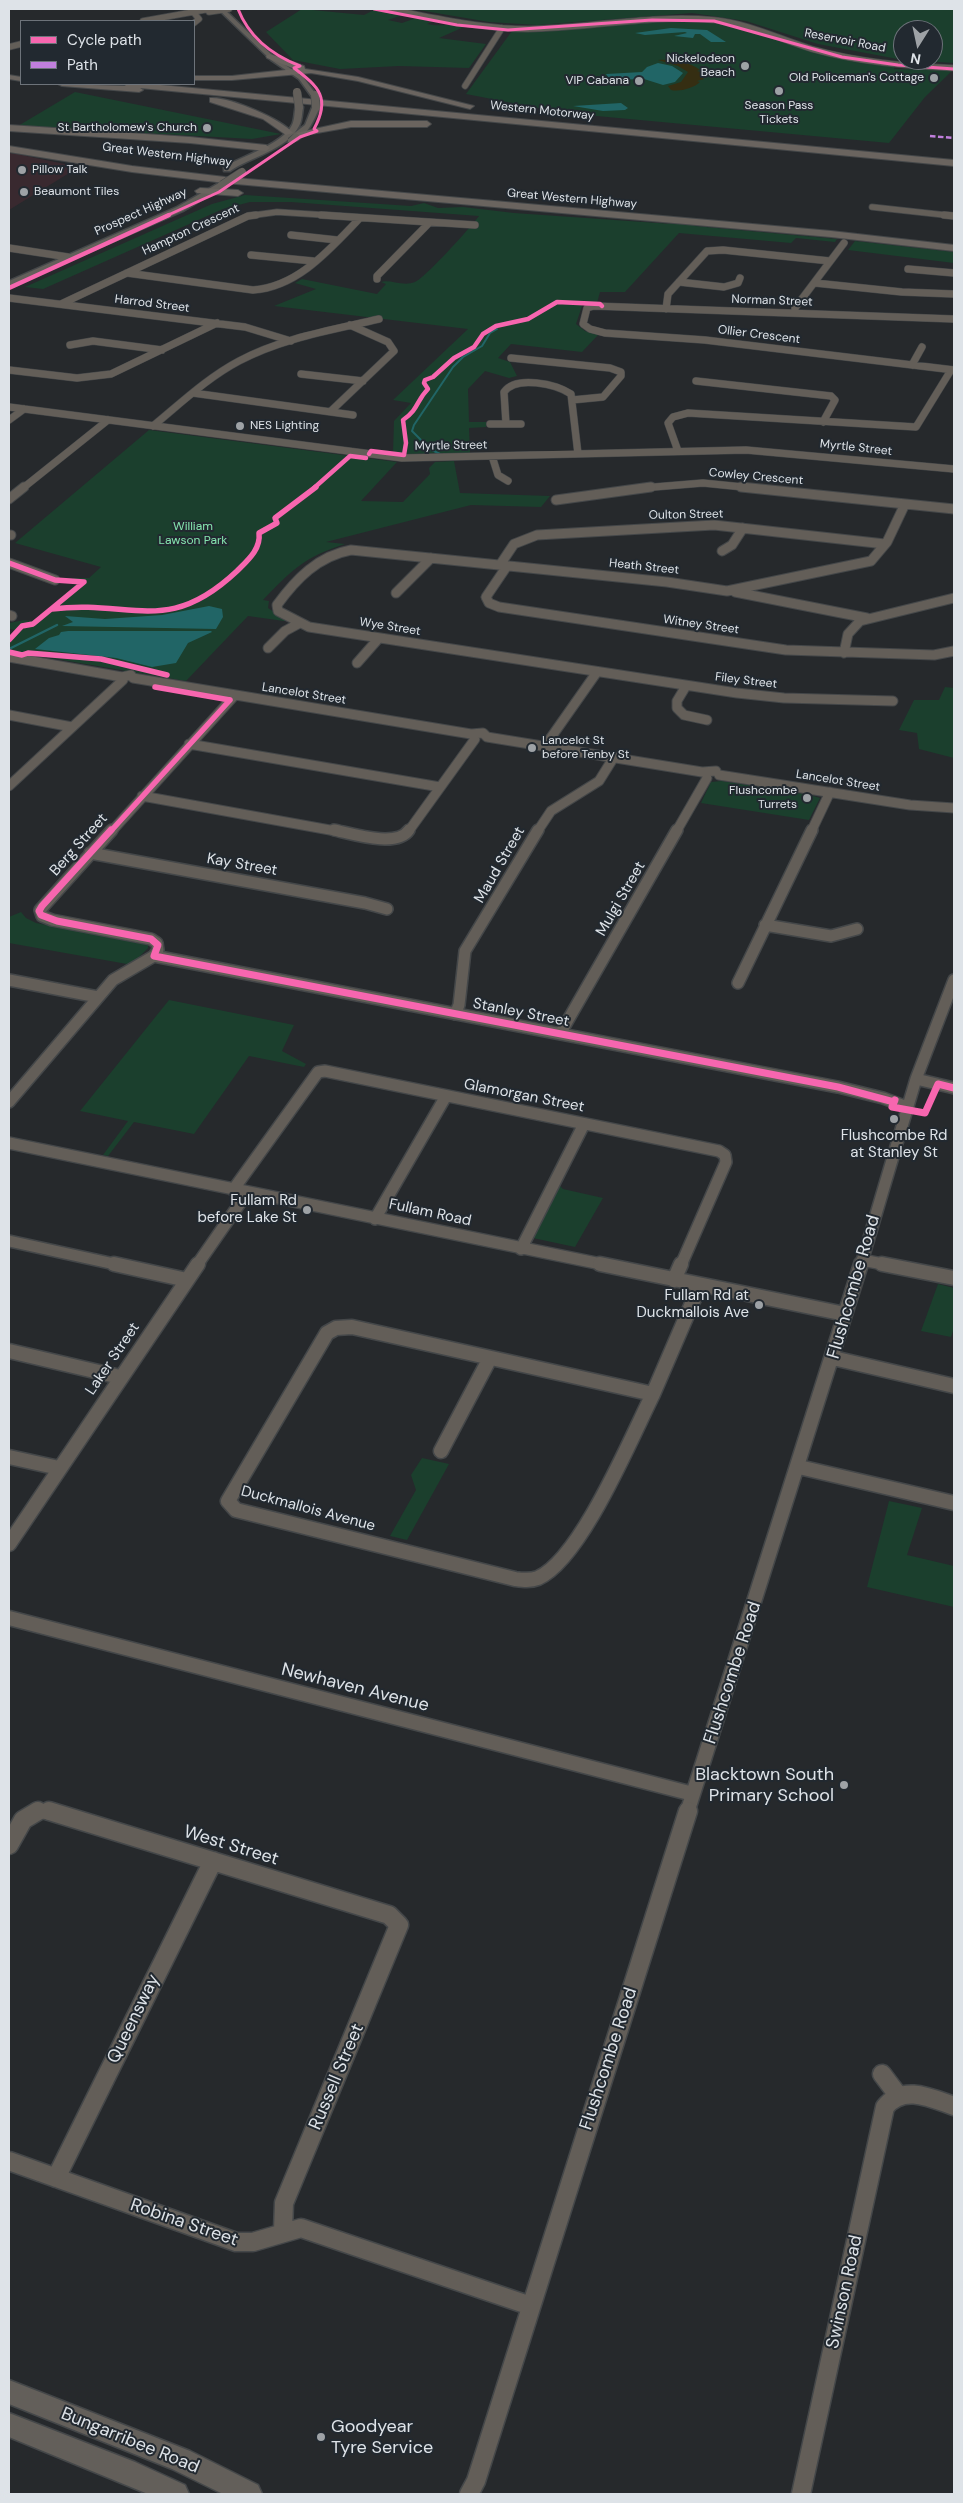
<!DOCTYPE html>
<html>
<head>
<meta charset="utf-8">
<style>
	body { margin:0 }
	#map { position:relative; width:963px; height:2503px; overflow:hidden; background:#26292c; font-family:"DM Sans",sans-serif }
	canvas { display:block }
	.frame { position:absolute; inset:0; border:10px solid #dee3e8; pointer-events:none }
	.legend { position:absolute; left:20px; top:20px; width:175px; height:65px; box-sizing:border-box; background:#222930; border:1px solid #6d737a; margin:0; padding:6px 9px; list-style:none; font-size:15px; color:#dee3e8 }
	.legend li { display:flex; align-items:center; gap:10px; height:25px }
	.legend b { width:25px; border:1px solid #6d737a }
	.north { position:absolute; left:893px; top:20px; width:50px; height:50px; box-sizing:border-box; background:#222930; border:1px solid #6d737a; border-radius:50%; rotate:190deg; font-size:14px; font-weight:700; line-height:20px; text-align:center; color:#dee3e8 }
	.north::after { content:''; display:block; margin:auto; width:18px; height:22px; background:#9ea2a6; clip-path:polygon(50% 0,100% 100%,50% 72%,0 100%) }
</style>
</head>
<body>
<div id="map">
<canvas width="963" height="2503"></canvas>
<div class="frame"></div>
<ul class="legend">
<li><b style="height:6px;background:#f766af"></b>Cycle path</li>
<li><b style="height:6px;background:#c07fdc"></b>Path</li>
</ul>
<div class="north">N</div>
</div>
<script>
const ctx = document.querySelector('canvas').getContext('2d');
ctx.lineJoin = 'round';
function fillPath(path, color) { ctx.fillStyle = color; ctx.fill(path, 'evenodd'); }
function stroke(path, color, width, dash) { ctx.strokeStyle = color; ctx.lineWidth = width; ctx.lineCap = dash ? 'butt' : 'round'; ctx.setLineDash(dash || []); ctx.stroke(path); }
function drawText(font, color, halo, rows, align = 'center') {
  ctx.font = font + ' "DM Sans",sans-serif'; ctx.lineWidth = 4; ctx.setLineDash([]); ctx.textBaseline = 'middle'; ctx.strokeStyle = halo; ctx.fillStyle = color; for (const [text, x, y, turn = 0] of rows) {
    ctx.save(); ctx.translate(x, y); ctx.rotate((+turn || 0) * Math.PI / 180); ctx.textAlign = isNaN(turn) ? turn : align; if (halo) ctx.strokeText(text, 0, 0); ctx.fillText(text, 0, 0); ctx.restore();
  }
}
fillPath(new Path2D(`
	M 9,153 L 17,154 L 79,167 L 9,210 Z`), '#39292f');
fillPath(new Path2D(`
	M 302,9 L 364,15 L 376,9 L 405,14 L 388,20 L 402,23 L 419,17 L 436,20 L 427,24 C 440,27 452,23 466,26 L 439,38 L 486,44 L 469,68 L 399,66 L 340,69 L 293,60 L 266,32 Z
	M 413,9 L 954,9 L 954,63 L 908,60 L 933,60 L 933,30 L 903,30 L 903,60 L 818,44 L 746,21 L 692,13 L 537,25 L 489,22 Z
	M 662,21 L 702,21 L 739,27 L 895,67 L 894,69 L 953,70 L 925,97 L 889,143 L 564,113 L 466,94 L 512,31 Z
	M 75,92 L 281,134 L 252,139 L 18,126 Z
	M 245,195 L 411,206 L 424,203 L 438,208 L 463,207 L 514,213 L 672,224 L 667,223 L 691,223 L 695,226 L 837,239 L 835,242 L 796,238 L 791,243 L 679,233 L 625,292 L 600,292 L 597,303 L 583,303 L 576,324 L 585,331 L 598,335 L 582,352 L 511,344 L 498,358 L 510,362 L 517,376 L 509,378 L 485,371 L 468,389 L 469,422 L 486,422 L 486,427 L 469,428 L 470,453 L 403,454 L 393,453 L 394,421 L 411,403 L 393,400 L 468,329 L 274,306 L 316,289 L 295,283 L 302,279 L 377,294 L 386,284 L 381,282 C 390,279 403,287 415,282 C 424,279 472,226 479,216 L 291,202 L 250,202 L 223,209 L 43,289 L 25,287 L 212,204 Z
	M 855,241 L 954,252 L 954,263 L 848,250 Z
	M 149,430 L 397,462 L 361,501 L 403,502 L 430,474 L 429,468 L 435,462 L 454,461 L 460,493 L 550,496 L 541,507 L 471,505 L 326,542 L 345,544 C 304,557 292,570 263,600 L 269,601 L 268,608 L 286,620 L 284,621 L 248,616 L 186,681 L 9,651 L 9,638 L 16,630 L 9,629 L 9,623 L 24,620 L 35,621 L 77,583 L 72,581 L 73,578 L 89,578 L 101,567 L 15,543 Z
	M 945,687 L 954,688 L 954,758 L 919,749 L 917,733 L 899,730 L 914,700 L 939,700 Z
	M 722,781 L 810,795 L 820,798 L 809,820 L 701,803 L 711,782 Z
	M 21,912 L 26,918 L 36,923 L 148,945 L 148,948 L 135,961 L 127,964 L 9,943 L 9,917 Z
	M 169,1000 L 294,1025 L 282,1051 L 306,1064 L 304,1067 L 249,1056 L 194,1134 L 134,1122 L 108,1156 L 103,1155 L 128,1121 L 80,1111 Z
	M 560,1186 L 563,1189 L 603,1198 L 575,1247 L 533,1238 Z
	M 938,1284 L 954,1288 L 954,1328 L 951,1337 L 921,1331 Z
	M 422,1458 L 449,1464 L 407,1540 L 390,1536 L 416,1490 L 411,1475 Z
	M 889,1501 L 922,1508 L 907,1555 L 954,1566 L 954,1607 L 867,1587 Z`), '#1b3f2d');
fillPath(new Path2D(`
	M 658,60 C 672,59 688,61 700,70 L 697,71 L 701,72 L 703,76 L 700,76 L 704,79 L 697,81 L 700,82 C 694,88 680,92 671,90 L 668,86 L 681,82 L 688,72 L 678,66 Z`), '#352e12');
fillPath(new Path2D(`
	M 671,28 L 707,30 L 726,42 L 711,42 L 700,34 L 695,34 L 693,38 L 674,36 L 687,33 L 685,32 L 645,35 L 635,33 Z
	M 658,63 L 672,66 L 683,73 L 675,82 L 663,85 L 644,79 L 610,80 L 606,74 L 642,72 L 647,67 Z
	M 621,103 L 628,108 L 625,110 L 603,111 L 573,106 Z
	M 209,606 L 222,609 L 223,617 L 216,629 L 62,626 L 73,622 L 65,616 L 105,619 L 162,615 Z
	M 68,631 L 211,631 L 212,632 L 188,643 L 176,663 L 152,667 L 116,658 L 35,649 L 49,638 L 59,635 L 61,632 Z`), '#216566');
stroke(new Path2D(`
	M 440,454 L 430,449 L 412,431 L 414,425 L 453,367 L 463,357 L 482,346 L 490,333 L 497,329`), '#216566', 2);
stroke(new Path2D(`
	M 9,649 L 57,625`), '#216566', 2.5);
const minorFar5 = new Path2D(`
	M 386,9 C 433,17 480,29 528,29 C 590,28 652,14 714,20 C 748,23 779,39 812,49 C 858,62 906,66 954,68
	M 209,12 L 229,9
	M 194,13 L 199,19 L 194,23
	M 143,21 L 210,9
	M 9,47 L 21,44
	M 465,86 L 502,28
	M 872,207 L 954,216
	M 248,216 L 277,212 L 340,216`);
const minorFar4 = new Path2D(`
	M 321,215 L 475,225
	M 944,215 L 954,216
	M 291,235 L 337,240
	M 9,248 L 68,257
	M 251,255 L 313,261
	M 908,269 L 954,273
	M 127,273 L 253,290 C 298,287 330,249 360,218
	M 377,279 L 377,276 L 429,223
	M 679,282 L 724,287 L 738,283 L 740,278
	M 815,283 L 902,292 L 954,294
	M 9,298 L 245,327 L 291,341
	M 61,304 L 248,216 L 256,215
	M 666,309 L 668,294 L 707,251 L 723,250 L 830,261
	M 795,313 L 795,308 L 844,243
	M 954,319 L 594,306 L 587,308 L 583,324 L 590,329 L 605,333 L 705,340 L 954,370
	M 70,345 L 93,341 L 162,350
	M 511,358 L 610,368 L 621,372 L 621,376 L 603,397 L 572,400
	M 912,365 L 922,347
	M 9,370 L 77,378 L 111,374 L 217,323
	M 301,374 L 363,381
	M 696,381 L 831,396 L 835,400 L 823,422
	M 193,393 L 353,415
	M 9,407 L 402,458 L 746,450 L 954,469
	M 331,411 L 394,351 L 388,342 L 350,325
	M 9,420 L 24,409
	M 490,424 L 521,424
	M 506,424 L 504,392 C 516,375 556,384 571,394 L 578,454
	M 153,426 C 181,403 207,378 239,361 C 282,338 332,330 379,319
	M 678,451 L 668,423 L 673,417 L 688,413 L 916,427 L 951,370
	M 492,456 L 498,475 L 508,481
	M 23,488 L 108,420
	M 642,488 L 703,483 L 753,488`);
const minorFar3 = new Path2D(`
	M 741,487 L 954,509
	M 9,499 L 24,487
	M 556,500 L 651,487
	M 9,535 L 11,535
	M 722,551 L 732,545 L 743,528
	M 9,563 L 55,580
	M 500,565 L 514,544 L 537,535 L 714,525 L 885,544
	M 507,566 L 486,597 L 489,603 L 499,607 L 786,650 L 934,655 L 954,651
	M 735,592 L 867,618
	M 396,593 L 431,558
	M 9,615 L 12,616
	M 268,648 L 285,631 L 298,624
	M 844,653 L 848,634 L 860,621 L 954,598
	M 9,657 L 122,677 L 131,675 L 133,678 L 471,734 L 483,733 L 487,737
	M 357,663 L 379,638
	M 686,686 L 677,701 L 677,708 L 684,715 L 707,720
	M 893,701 L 784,698 L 737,693 L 309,627 L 278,611 L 277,605 C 296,579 318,556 351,550 L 667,582 L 727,591 L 871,561 L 887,542 L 905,504
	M 9,715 L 72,727
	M 487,737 L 702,772 L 716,771
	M 189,744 L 440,787
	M 545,746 L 597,672
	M 719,775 L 910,805 L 954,808
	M 9,786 L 123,680
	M 142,796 L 341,832
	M 111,832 L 235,695
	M 408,832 L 475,739
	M 537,832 L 551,811 L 599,781 L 614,757
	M 676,832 L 707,778
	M 811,832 L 830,792`);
const minorFar2 = new Path2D(`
	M 334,830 C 353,834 397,848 409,830
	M 90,853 L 365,903 L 387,909
	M 765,925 L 831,936 L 857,929
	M 154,956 L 838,1087 L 883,1098 L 907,1107
	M 9,980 L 98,997
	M 738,983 L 812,830
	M 455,1014 L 459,1005 L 465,951 L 538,830
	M 560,1034 L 677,830
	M 916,1079 L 954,1088
	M 9,1102 L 113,980 L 154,956 L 158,950 L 157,943 L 151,939 L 52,920 L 42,916 L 40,910 L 112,830
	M 9,1143 L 606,1265
	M 233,1190 L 318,1072 L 325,1071 L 719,1151 L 725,1155 L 726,1162 L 681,1265
	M 375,1219 L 446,1096
	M 9,1241 L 119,1265
	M 521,1249 L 584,1124
	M 862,1260 L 888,1265
	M 197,1265 L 247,1193
	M 861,1265 L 916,1079 L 954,980`);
const minorFar1 = new Path2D(`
	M 114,1264 L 187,1280
	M 600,1264 L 845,1314
	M 882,1264 L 954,1278
	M 674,1280 L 681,1264
	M 352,1327 L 653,1394 C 631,1438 581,1559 538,1578 C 530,1581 523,1580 515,1579 L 236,1510 L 228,1501 L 327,1333 L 336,1328 Z
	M 9,1351 L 120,1377
	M 833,1358 L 954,1386
	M 653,1394 L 700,1285
	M 441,1451 L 490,1358
	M 9,1457 L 59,1468
	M 799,1467 L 954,1503
	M 9,1544 L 198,1264
	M 9,1618 L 693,1794
	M 33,1813 L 40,1811 L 53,1813
	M 687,1813 L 861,1264`);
const minor = new Path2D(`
	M 49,1811 L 389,1915 L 399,1925 L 284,2203 L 283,2230
	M 9,1845 L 23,1820 L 38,1811
	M 882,2074 L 897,2094
	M 9,2161 L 236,2242 L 253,2242 L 301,2228 L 531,2306
	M 56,2178 L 213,1861
	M 469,2494 L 476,2481 L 688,1811
	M 801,2494 L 885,2107 C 903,2084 931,2098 954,2106`);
const major = new Path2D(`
	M 218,9 L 224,9 L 275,58 L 303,77 L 318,97 L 312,97 L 299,79 L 271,60 Z
	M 296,105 L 303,107 C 302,113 302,121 299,126 C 287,150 250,157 230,171 L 224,171 L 224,167 C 242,156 283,144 292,125 C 295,119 294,112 296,105 Z
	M 313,105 L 320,107 C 314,119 305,143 288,142 L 288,138 L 305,125 Z
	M 219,183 L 226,185 L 183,211 L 9,287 L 9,281 L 177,207 Z
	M 9,2380 L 190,2451 L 258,2485 L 262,2494 L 223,2494 L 172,2469 L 9,2404 Z
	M 9,2413 L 135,2462 L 185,2485 L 189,2494 L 148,2494 L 9,2437 Z`);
const highway = new Path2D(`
	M 270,54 L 304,66 L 305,69 L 358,77 L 474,106 L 470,109 L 358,81 L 311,73 L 232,80 L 194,80 L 194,76 L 232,76 L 295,69 L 267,58 L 266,56 Z
	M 9,75 L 21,77 L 21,81 L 9,79 Z
	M 58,84 L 126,86 L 123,84 L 150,84 L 954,160 L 954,166 L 140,88 L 143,90 L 139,92 L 62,86 Z
	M 210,98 C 228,96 282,119 293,133 L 286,135 L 263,119 L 210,102 Z
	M 351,121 L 427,121 L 431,124 L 427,127 L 351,127 L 300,136 L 296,133 Z
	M 9,125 L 190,137 L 266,145 L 270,148 L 266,151 L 190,143 L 9,131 Z
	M 9,146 L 132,166 L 225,177 L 831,231 L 954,245 L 954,251 L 831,237 L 225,183 L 132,172 L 9,152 Z
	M 200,188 L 238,190 L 243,193 L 238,196 L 197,193 L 195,191 Z`);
stroke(minorFar5, '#444749', 7);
stroke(minorFar4, '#444749', 8);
stroke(minorFar3, '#444749', 11);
stroke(minorFar2, '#444749', 14);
stroke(minorFar1, '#444749', 17);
stroke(minor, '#444749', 21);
stroke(major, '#444749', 3);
stroke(highway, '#444749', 2);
stroke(minorFar5, '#635e58', 5.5);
stroke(minorFar4, '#635e58', 7);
stroke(minorFar3, '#635e58', 9);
stroke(minorFar2, '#635e58', 11);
stroke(minorFar1, '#635e58', 14);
stroke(minor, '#635e58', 18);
fillPath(major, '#635f5a');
fillPath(highway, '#6a645f');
const majorBridge = new Path2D(`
	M 297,92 L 299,107
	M 315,95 L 316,107
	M 222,185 L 242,172`);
stroke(majorBridge, '#444749', 9, []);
stroke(majorBridge, '#635f5a', 8);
stroke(new Path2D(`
	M 930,136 L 954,138`), '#c07fdc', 2.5, [5.5, 2.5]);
stroke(new Path2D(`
	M 238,9 C 249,37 272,55 300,66
	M 374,9 L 457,25 L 508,30 L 652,20 L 714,21 L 842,57 L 898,65 L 954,69
	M 166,216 L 219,192 L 300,137 L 317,131 L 314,129 C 331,98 319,87 294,68 L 300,66`), '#f766af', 3);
stroke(new Path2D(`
	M 9,288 L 169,215
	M 369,454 L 371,451 L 404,455 L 406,443 L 403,420 C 419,409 416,401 428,389 L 424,383 L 425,380 L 433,377 L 454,358 L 474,347 L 483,334 L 496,326 L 528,319 L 557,302 L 600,304 L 602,306
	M 314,488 L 350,456 L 366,458`), '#f766af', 4.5);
stroke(new Path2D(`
	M 9,563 L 55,580 L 84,582 L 33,624 L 22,626 L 9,640
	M 52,609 C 132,599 167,637 237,571 C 248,560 261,549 259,533 L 277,523 L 275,518 L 316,487
	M 9,652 L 22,655 L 28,653 L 101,659 L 167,675
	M 155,687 L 230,700
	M 110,832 L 230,700`), '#f766af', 5.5);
stroke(new Path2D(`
	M 111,830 L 42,906 L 39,911 L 41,915 L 57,921 L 151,939 L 158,945 L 154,956 L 838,1087 L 894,1102
	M 895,1100 L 892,1107 L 925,1113 L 938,1084 L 954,1088`), '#f766af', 7);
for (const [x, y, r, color] of [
	[745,66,5,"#9ea2a6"],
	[934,78,5,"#9ea2a6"],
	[639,81,5,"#9ea2a6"],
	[779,91,5,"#9ea2a6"],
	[207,128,5,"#9ea2a6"],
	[22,170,5,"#9ea2a6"],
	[24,192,5,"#9ea2a6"],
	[240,426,5,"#9ea2a6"],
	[532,748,5,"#9ea2a6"],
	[807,798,5,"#9ea2a6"],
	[894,1119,5,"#9ea2a6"],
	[307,1210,5,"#9ea2a6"],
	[759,1305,5,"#9ea2a6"],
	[844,1785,5,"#9ea2a6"],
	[321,2437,5,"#9ea2a6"]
]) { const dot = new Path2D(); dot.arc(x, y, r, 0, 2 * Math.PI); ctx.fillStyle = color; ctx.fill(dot); stroke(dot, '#222930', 2); }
drawText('12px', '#dee3e8', '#222930', [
	["Reservoir Road",845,41,11],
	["Western Motorway",542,111,6],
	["Great Western Highway",167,155,7],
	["Great Western Highway",572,199,5],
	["Prospect Highway",141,212,-24],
	["Hampton Crescent",191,230,-25],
	["Norman Street",772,301,2],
	["Harrod Street",152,304,7],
	["Ollier Crescent",759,335,7],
	["Myrtle Street",451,446,-1],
	["Myrtle Street",856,448,6],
	["Cowley Crescent",756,477,5],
	["Oulton Street",686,515,-1],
	["Heath Street",644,567,6],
	["Witney Street",701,625,8],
	["Wye Street",390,627,9],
	["Filey Street",746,681,7],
	["Lancelot Street",304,694,9],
	["Lancelot Street",838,781,9]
]);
drawText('12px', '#dee3e8', '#222930', [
	["Nickelodeon",735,59],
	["Beach",735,73],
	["Old Policeman's Cottage",924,78],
	["VIP Cabana",629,81],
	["Season Pass",779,106,"center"],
	["Tickets",779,120,"center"],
	["St Bartholomew's Church",197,128],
	["Pillow Talk",32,170,"left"],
	["Beaumont Tiles",34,192,"left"],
	["NES Lighting",250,426,"left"],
	["Lancelot St",542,741,"left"],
	["before Tenby St",542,755,"left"],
	["Flushcombe",797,791],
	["Turrets",797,805]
], 'right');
drawText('12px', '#85e4af', '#222930', [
	["William",193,527],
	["Lawson Park",193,541]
]);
drawText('15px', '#dee3e8', '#222930', [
	["Berg Street",79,845,-48],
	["Kay Street",242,865,10],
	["Maud Street",500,865,-60],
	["Mulgi Street",621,899,-60],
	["Stanley Street",521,1013,11],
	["Glamorgan Street",524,1096,11],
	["Fullam Road",430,1213,12],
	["Laker Street",113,1359,-56],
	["Duckmallois Avenue",308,1509,15]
]);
drawText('15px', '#dee3e8', '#222930', [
	["Flushcombe Rd",894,1136,"center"],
	["at Stanley St",894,1153,"center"],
	["Fullam Rd",297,1201],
	["before Lake St",297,1218],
	["Fullam Rd at",749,1296],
	["Duckmallois Ave",749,1313]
], 'right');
drawText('18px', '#dee3e8', '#222930', [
	["Flushcombe Road",854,1287,-74],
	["Flushcombe Road",733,1673,-72],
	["Newhaven Avenue",355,1688,14],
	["West Street",231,1846,17],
	["Queensway",134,2019,-64],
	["Flushcombe Road",609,2059,-72],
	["Russell Street",337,2077,-67],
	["Robina Street",184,2223,19],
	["Swinson Road",845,2292,-78],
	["Bungarribee Road",130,2441,22]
]);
drawText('18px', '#dee3e8', '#222930', [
	["Blacktown South",834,1775],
	["Primary School",834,1796],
	["Goodyear",331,2427,"left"],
	["Tyre Service",331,2448,"left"]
], 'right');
</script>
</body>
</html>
